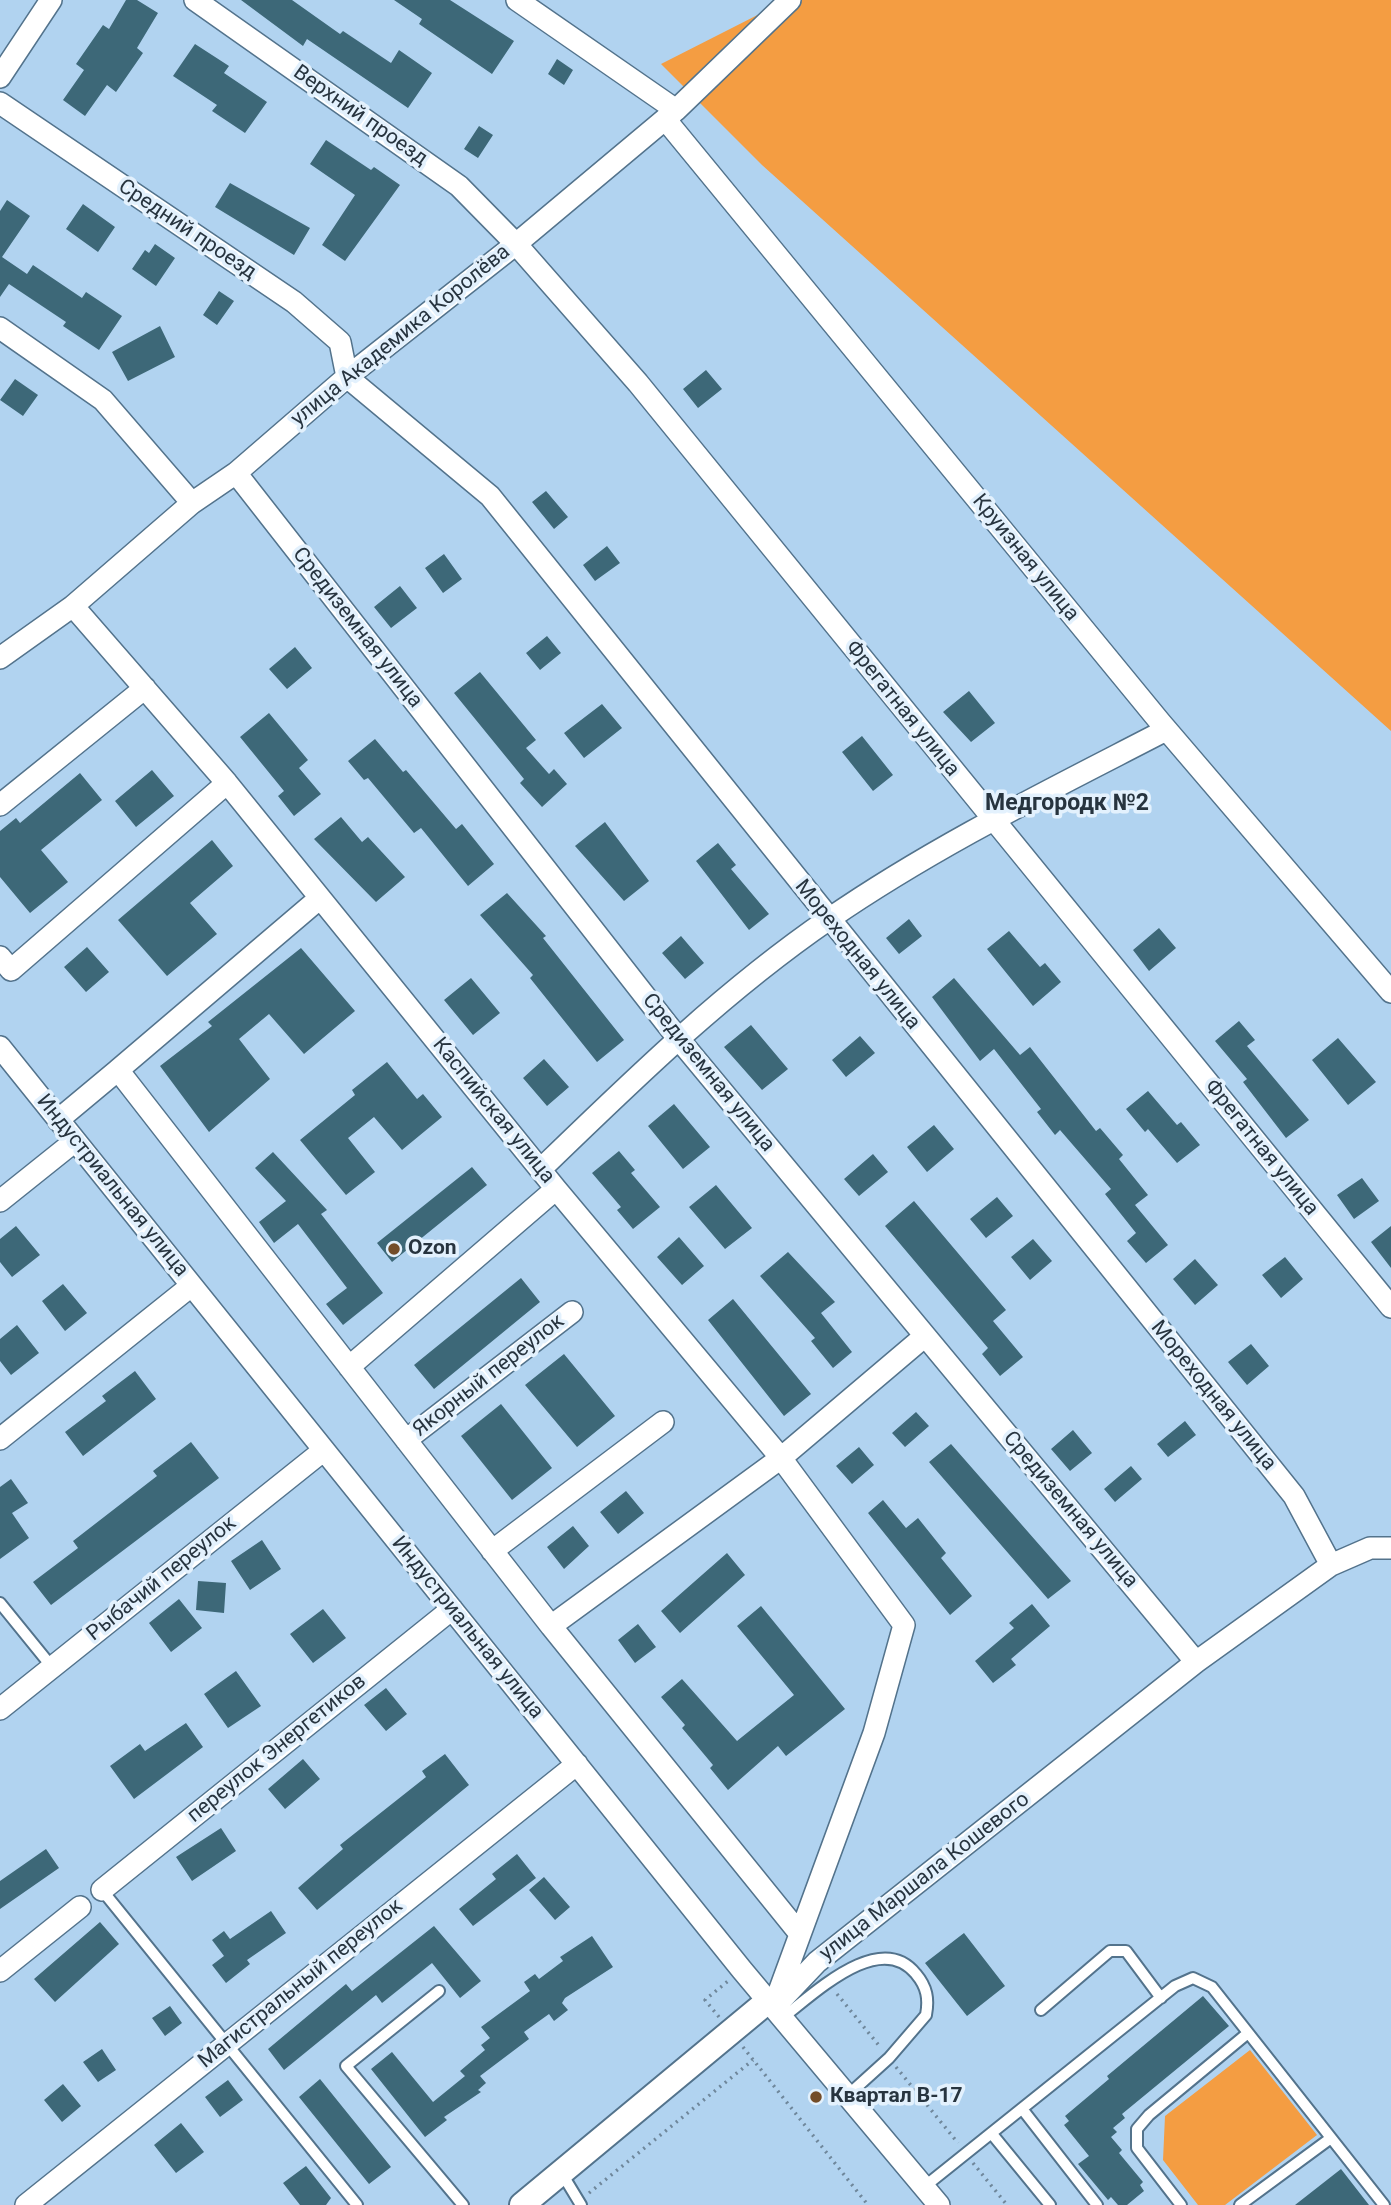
<!DOCTYPE html>
<html>
<head>
<meta charset="utf-8">
<style>
	body { margin:0 }
	canvas { display:block; background:#b1d3f0 }
</style>
</head>
<body>
<canvas width="1391" height="2205"></canvas>
<script>
const ctx = document.querySelector('canvas').getContext('2d');
ctx.lineJoin = 'round';
function fillPath(path, color) { ctx.fillStyle = color; ctx.fill(path, 'evenodd'); }
function stroke(path, color, width, dash) { ctx.strokeStyle = color; ctx.lineWidth = width; ctx.lineCap = dash ? 'butt' : 'round'; ctx.setLineDash(dash || []); ctx.stroke(path); }
function drawText(font, color, halo, rows, align = 'center') {
  ctx.font = font + ' Roboto,sans-serif'; ctx.lineWidth = 7; ctx.setLineDash([]); ctx.textBaseline = 'middle'; ctx.strokeStyle = halo; ctx.fillStyle = color; for (const [text, x, y, turn = 0] of rows) {
    ctx.save(); ctx.translate(x, y); ctx.rotate((+turn || 0) * Math.PI / 180); ctx.textAlign = isNaN(turn) ? turn : align; if (halo) ctx.strokeText(text, 0, 0); ctx.fillText(text, 0, 0); ctx.restore();
  }
}
fillPath(new Path2D(`
	M 787,0 L 1391,0 L 1391,731 L 762,165 L 661,64 Z
	M 1250,2050 L 1317,2135 L 1225,2205 L 1198,2205 L 1163,2160 L 1165,2116 Z`), '#f49d42');
fillPath(new Path2D(`
	M 126,0 L 137,0 L 158,13 L 137,48 L 143,53 L 116,92 L 107,85 L 85,116 L 63,100 L 84,70 L 76,64 L 103,25 L 109,29 Z
	M 241,0 L 292,0 L 340,34 L 343,31 L 391,63 L 399,50 L 432,73 L 408,108 L 307,39 L 303,46 Z
	M 394,0 L 450,0 L 514,41 L 492,74 L 419,24 L 422,19 Z
	M 195,44 L 229,66 L 224,73 L 267,102 L 245,133 L 212,111 L 217,105 L 173,76 Z
	M 557,59 L 573,70 L 564,85 L 548,74 Z
	M 479,126 L 493,135 L 478,158 L 464,149 Z
	M 326,140 L 371,170 L 374,167 L 400,185 L 345,261 L 322,245 L 355,195 L 310,164 Z
	M 230,183 L 310,228 L 294,255 L 215,207 Z
	M 7,200 L 30,216 L 2,257 L 27,274 L 33,265 L 82,298 L 86,292 L 122,316 L 99,350 L 63,326 L 66,322 L 9,284 L 0,297 L 0,211 Z
	M 83,204 L 115,227 L 98,252 L 66,229 Z
	M 155,244 L 175,258 L 156,286 L 132,269 L 145,250 L 149,253 Z
	M 219,291 L 234,301 L 217,325 L 203,315 Z
	M 160,326 L 175,357 L 128,381 L 112,352 Z
	M 706,370 L 722,389 L 698,408 L 683,389 Z
	M 15,379 L 38,395 L 23,416 L 0,400 Z
	M 546,491 L 568,517 L 554,529 L 532,502 Z
	M 607,546 L 620,563 L 595,581 L 583,565 Z
	M 444,554 L 462,579 L 443,593 L 425,568 Z
	M 400,586 L 417,608 L 391,628 L 374,607 Z
	M 547,636 L 561,653 L 540,670 L 526,653 Z
	M 295,647 L 312,668 L 287,689 L 269,669 Z
	M 480,672 L 536,740 L 526,748 L 549,774 L 554,769 L 567,784 L 542,807 L 520,783 L 524,779 L 454,693 Z
	M 969,691 L 995,723 L 971,742 L 943,712 Z
	M 602,704 L 622,728 L 584,758 L 564,733 Z
	M 269,713 L 308,760 L 299,768 L 321,794 L 294,816 L 278,796 L 284,791 L 240,737 Z
	M 862,736 L 893,775 L 873,791 L 842,752 Z
	M 375,739 L 403,772 L 406,770 L 456,829 L 462,824 L 494,864 L 468,886 L 421,828 L 414,833 L 368,778 L 364,780 L 348,761 Z
	M 152,770 L 174,796 L 136,827 L 115,801 Z
	M 80,773 L 102,800 L 41,850 L 68,882 L 30,913 L 0,877 L 0,831 L 16,818 L 20,823 Z
	M 341,817 L 362,842 L 368,837 L 405,877 L 376,902 L 314,839 Z
	M 605,822 L 649,881 L 624,901 L 575,846 Z
	M 212,840 L 233,866 L 190,903 L 217,934 L 167,976 L 118,920 Z
	M 718,843 L 736,865 L 731,869 L 769,914 L 749,930 L 696,861 Z
	M 507,893 L 546,936 L 543,938 L 624,1040 L 597,1062 L 530,978 L 533,975 L 480,915 Z
	M 909,919 L 922,936 L 899,954 L 886,938 Z
	M 1159,928 L 1176,948 L 1149,971 L 1133,950 Z
	M 1009,931 L 1040,967 L 1045,963 L 1061,982 L 1033,1006 L 987,949 Z
	M 681,936 L 704,963 L 685,979 L 662,953 Z
	M 87,947 L 109,972 L 86,992 L 64,967 Z
	M 301,948 L 355,1011 L 304,1054 L 269,1014 L 239,1039 L 270,1079 L 209,1132 L 160,1066 L 212,1026 L 208,1022 Z
	M 471,978 L 500,1013 L 473,1035 L 444,1000 Z
	M 954,978 L 1020,1055 L 1030,1047 L 1096,1131 L 1100,1128 L 1123,1155 L 1119,1159 L 1148,1195 L 1135,1205 L 1168,1245 L 1146,1263 L 1127,1241 L 1136,1233 L 1105,1194 L 1111,1189 L 1060,1130 L 1055,1135 L 1037,1112 L 1041,1109 L 994,1049 L 980,1061 L 932,997 Z
	M 1239,1021 L 1255,1040 L 1247,1046 L 1309,1120 L 1286,1138 L 1243,1082 L 1247,1079 L 1215,1041 Z
	M 751,1025 L 788,1069 L 762,1090 L 724,1047 Z
	M 860,1036 L 875,1053 L 846,1077 L 832,1060 Z
	M 1338,1038 L 1376,1082 L 1348,1105 L 1312,1060 Z
	M 544,1059 L 569,1087 L 547,1106 L 523,1078 Z
	M 387,1062 L 417,1099 L 423,1094 L 442,1117 L 402,1150 L 374,1117 L 348,1138 L 375,1172 L 346,1195 L 300,1140 L 355,1095 L 352,1090 Z
	M 1148,1091 L 1177,1125 L 1181,1122 L 1200,1145 L 1177,1163 L 1148,1129 L 1145,1132 L 1126,1109 Z
	M 674,1104 L 710,1147 L 683,1169 L 648,1126 Z
	M 934,1125 L 954,1149 L 927,1172 L 907,1147 Z
	M 619,1151 L 635,1170 L 631,1173 L 660,1207 L 633,1229 L 617,1210 L 621,1207 L 592,1173 Z
	M 273,1152 L 327,1210 L 321,1214 L 383,1293 L 343,1325 L 326,1304 L 347,1288 L 298,1224 L 274,1243 L 259,1222 L 286,1201 L 255,1168 Z
	M 873,1154 L 888,1172 L 859,1196 L 844,1179 Z
	M 472,1167 L 487,1185 L 392,1262 L 377,1243 Z
	M 1362,1178 L 1379,1201 L 1354,1219 L 1337,1195 Z
	M 716,1185 L 752,1228 L 725,1249 L 689,1207 Z
	M 997,1197 L 1013,1216 L 986,1238 L 970,1219 Z
	M 914,1201 L 1006,1310 L 993,1321 L 1023,1357 L 1000,1376 L 982,1354 L 988,1348 L 885,1226 Z
	M 16,1226 L 40,1255 L 12,1277 L 0,1262 L 0,1239 Z
	M 1391,1226 L 1391,1268 L 1371,1242 Z
	M 679,1237 L 704,1266 L 682,1285 L 657,1257 Z
	M 1033,1239 L 1052,1261 L 1030,1280 L 1011,1257 Z
	M 788,1252 L 835,1302 L 821,1313 L 852,1352 L 833,1368 L 811,1341 L 815,1338 L 760,1276 Z
	M 1285,1257 L 1303,1279 L 1281,1298 L 1262,1275 Z
	M 1195,1259 L 1218,1285 L 1195,1305 L 1173,1279 Z
	M 521,1278 L 540,1302 L 434,1389 L 414,1365 Z
	M 63,1284 L 87,1313 L 65,1331 L 42,1301 Z
	M 733,1299 L 811,1394 L 784,1416 L 708,1320 Z
	M 17,1325 L 39,1353 L 11,1375 L 0,1361 L 0,1339 Z
	M 1251,1344 L 1269,1366 L 1247,1385 L 1228,1362 Z
	M 564,1354 L 615,1416 L 577,1447 L 525,1385 Z
	M 135,1371 L 156,1399 L 83,1456 L 65,1432 L 106,1401 L 102,1396 Z
	M 501,1404 L 552,1468 L 512,1500 L 461,1436 Z
	M 916,1412 L 929,1426 L 905,1447 L 892,1433 Z
	M 1185,1421 L 1196,1435 L 1168,1457 L 1157,1444 Z
	M 1073,1430 L 1092,1453 L 1070,1471 L 1051,1449 Z
	M 191,1442 L 219,1478 L 51,1605 L 33,1582 L 78,1548 L 73,1541 L 157,1476 L 153,1471 Z
	M 951,1444 L 1071,1581 L 1048,1599 L 929,1462 Z
	M 859,1447 L 874,1465 L 852,1484 L 836,1466 Z
	M 1131,1466 L 1142,1479 L 1115,1502 L 1104,1489 Z
	M 11,1479 L 28,1503 L 12,1513 L 29,1538 L 0,1559 L 0,1487 Z
	M 626,1491 L 644,1513 L 618,1534 L 600,1512 Z
	M 883,1500 L 906,1528 L 918,1518 L 946,1553 L 941,1558 L 972,1596 L 950,1615 L 868,1513 Z
	M 573,1526 L 589,1546 L 564,1569 L 547,1547 Z
	M 262,1540 L 281,1569 L 250,1590 L 231,1561 Z
	M 727,1553 L 745,1575 L 680,1633 L 661,1611 Z
	M 198,1581 L 226,1583 L 224,1613 L 196,1610 Z
	M 179,1599 L 202,1628 L 171,1652 L 149,1623 Z
	M 1032,1604 L 1050,1626 L 1011,1659 L 1016,1665 L 993,1683 L 975,1661 L 1014,1628 L 1009,1623 Z
	M 761,1606 L 845,1709 L 786,1756 L 778,1746 L 728,1790 L 710,1768 L 713,1765 L 682,1728 L 685,1725 L 661,1697 L 682,1679 L 737,1741 L 794,1695 L 737,1626 Z
	M 323,1609 L 346,1638 L 313,1663 L 290,1634 Z
	M 638,1624 L 656,1647 L 635,1663 L 618,1640 Z
	M 236,1671 L 261,1706 L 228,1728 L 204,1694 Z
	M 386,1688 L 407,1714 L 386,1731 L 364,1705 Z
	M 186,1723 L 203,1747 L 134,1799 L 110,1766 L 140,1744 L 145,1751 Z
	M 445,1754 L 469,1785 L 317,1910 L 298,1888 L 343,1849 L 340,1845 L 426,1777 L 422,1771 Z
	M 303,1759 L 320,1779 L 285,1809 L 268,1789 Z
	M 221,1828 L 236,1851 L 192,1881 L 176,1857 Z
	M 46,1849 L 59,1868 L 0,1909 L 0,1881 Z
	M 517,1854 L 536,1878 L 473,1926 L 459,1909 L 496,1879 L 492,1874 Z
	M 544,1877 L 570,1907 L 555,1920 L 529,1890 Z
	M 271,1911 L 286,1933 L 247,1960 L 250,1964 L 226,1983 L 212,1965 L 224,1956 L 212,1940 L 224,1931 L 230,1939 Z
	M 100,1922 L 119,1944 L 55,2002 L 34,1979 Z
	M 434,1926 L 481,1981 L 460,1998 L 432,1963 L 382,2003 L 376,1995 L 284,2070 L 268,2049 L 346,1984 L 352,1991 Z
	M 964,1933 L 1005,1986 L 967,2016 L 925,1963 Z
	M 592,1936 L 613,1967 L 565,1998 L 562,2003 L 568,2010 L 554,2021 L 549,2014 L 524,2032 L 529,2039 L 480,2076 L 486,2083 L 478,2090 L 481,2092 L 444,2117 L 447,2120 L 425,2137 L 371,2069 L 392,2052 L 433,2102 L 465,2076 L 460,2071 L 485,2050 L 481,2045 L 490,2038 L 481,2027 L 530,1991 L 524,1982 L 535,1974 L 539,1979 L 563,1961 L 560,1957 Z
	M 1203,1996 L 1229,2026 L 1122,2114 L 1125,2118 L 1113,2128 L 1117,2132 L 1111,2137 L 1122,2150 L 1119,2153 L 1143,2182 L 1140,2185 L 1144,2191 L 1127,2205 L 1118,2205 L 1111,2197 L 1108,2200 L 1078,2164 L 1089,2156 L 1064,2125 L 1069,2121 L 1065,2116 L 1109,2079 L 1107,2076 Z
	M 170,2006 L 182,2023 L 165,2036 L 152,2018 Z
	M 102,2049 L 116,2070 L 98,2082 L 83,2062 Z
	M 320,2079 L 391,2167 L 369,2184 L 299,2097 Z
	M 228,2080 L 243,2100 L 220,2117 L 205,2097 Z
	M 63,2084 L 81,2106 L 62,2122 L 44,2100 Z
	M 181,2123 L 204,2152 L 176,2173 L 154,2145 Z
	M 306,2166 L 331,2198 L 326,2205 L 300,2205 L 283,2183 Z
	M 1341,2169 L 1369,2205 L 1295,2205 Z`), '#3d6878');
const service = new Path2D(`
	M 0,1603 L 52,1667
	M 102,1890 L 357,2205
	M 439,1991 L 346,2066 L 463,2205
	M 1041,2010 L 1110,1951 L 1126,1951 L 1161,1998
	M 782,2018 C 814,1994 880,1929 916,1974 C 927,1987 929,1999 926,2015 L 889,2058 L 847,2096
	M 1023,2110 L 1097,2205
	M 992,2134 L 1050,2205
	M 561,2172 L 581,2205
	M 924,2187 L 1175,1986 L 1193,1978 L 1212,1987 L 1384,2205
	M 1181,2205 L 1137,2148 L 1137,2129 L 1149,2115 L 1248,2033
	M 1240,2205 L 1331,2138`);
const minor = new Path2D(`
	M 195,0 L 459,186 L 516,244 L 638,383 L 1391,1307
	M 517,0 L 676,110
	M 0,77 L 51,0
	M 0,103 L 294,302 L 340,342 L 347,377 L 490,496 L 1294,1496 L 1331,1565
	M 665,119 L 1160,722 L 1391,992
	M 0,328 L 103,400 L 192,503
	M 236,473 L 677,1037 L 1196,1662
	M 73,606 L 227,783 L 556,1189 L 781,1458 L 904,1625 L 874,1733 L 773,2008
	M 0,658 L 73,606 L 192,503 L 236,473 L 347,377 L 516,244 L 676,110 L 790,0
	M 0,805 L 145,688
	M 0,957 L 11,970 L 227,783
	M 0,1047 L 742,1970 L 939,2205
	M 118,1070 L 320,898
	M 58,1120 L 118,1070 L 551,1626
	M 541,1169 C 633,1080 724,991 829,919 C 935,846 1052,789 1166,730
	M 0,1201 L 75,1141
	M 349,1367 L 556,1189
	M 0,1439 L 191,1286
	M 406,1440 L 572,1312
	M 492,1551 L 663,1422
	M 0,1709 L 324,1450
	M 102,1890 L 452,1609
	M 800,1934 L 551,1626 L 781,1458 L 925,1336
	M 0,1971 L 80,1907
	M 780,2001 L 817,1962 L 1196,1662 L 1331,1565 L 1370,1548 L 1391,1548
	M 26,2205 L 577,1764`);
const tertiary = new Path2D(`
	M 522,2205 L 768,2001`);
stroke(service, '#53738c', 14);
stroke(minor, '#53738c', 24);
stroke(tertiary, '#53738c', 28);
stroke(new Path2D(`
	M 837,1994 L 881,2048
	M 719,2017 L 705,2000 L 728,1981
	M 743,2047 L 868,2205
	M 896,2067 L 958,2143
	M 973,2163 L 1007,2205
	M 589,2193 L 753,2060`), '#6f879b', 3.5, [2, 5]);
stroke(service, '#fff', 10);
stroke(minor, '#fff', 21);
stroke(tertiary, '#fff', 24);
for (const [x, y, r, color] of [
	[394,1249,7,"#734d29"],
	[816,2097,7,"#734d29"]
]) { const dot = new Path2D(); dot.arc(x, y, r, 0, 2 * Math.PI); ctx.fillStyle = color; ctx.fill(dot); stroke(dot, '#e3f1fd', 2.5); }
drawText('21px', '#27343f', '#e3f1fd', [
	["Верхний проезд",360,116,35],
	["Средний проезд",187,230,34],
	["улица Академика Королёва",401,336,-39],
	["Круизная улица",1025,558,51],
	["Средиземная улица",357,628,52],
	["Фрегатная улица",902,709,51],
	["Мореходная улица",857,955,51],
	["Средиземная улица",708,1073,51],
	["Каспийская улица",493,1111,51],
	["Фрегатная улица",1261,1148,51],
	["Индустриальная улица",112,1186,51],
	["Якорный переулок",489,1376,-38],
	["Мореходная улица",1213,1396,51],
	["Средиземная улица",1070,1510,50],
	["Рыбачий переулок",162,1579,-39],
	["Индустриальная улица",467,1628,51],
	["переулок Энергетиков",277,1749,-39],
	["улица Маршала Кошевого",925,1877,-38],
	["Магистральный переулок",301,1984,-39]
]);
drawText('bold 21px', '#27343f', '#e3f1fd', [
	["Ozon",408,1249],
	["Квартал В-17",830,2097]
], 'left');
drawText('bold 23px', '#27343f', '#e3f1fd', [
	["Медгородк №2",1067,804]
]);
</script>
</body>
</html>
